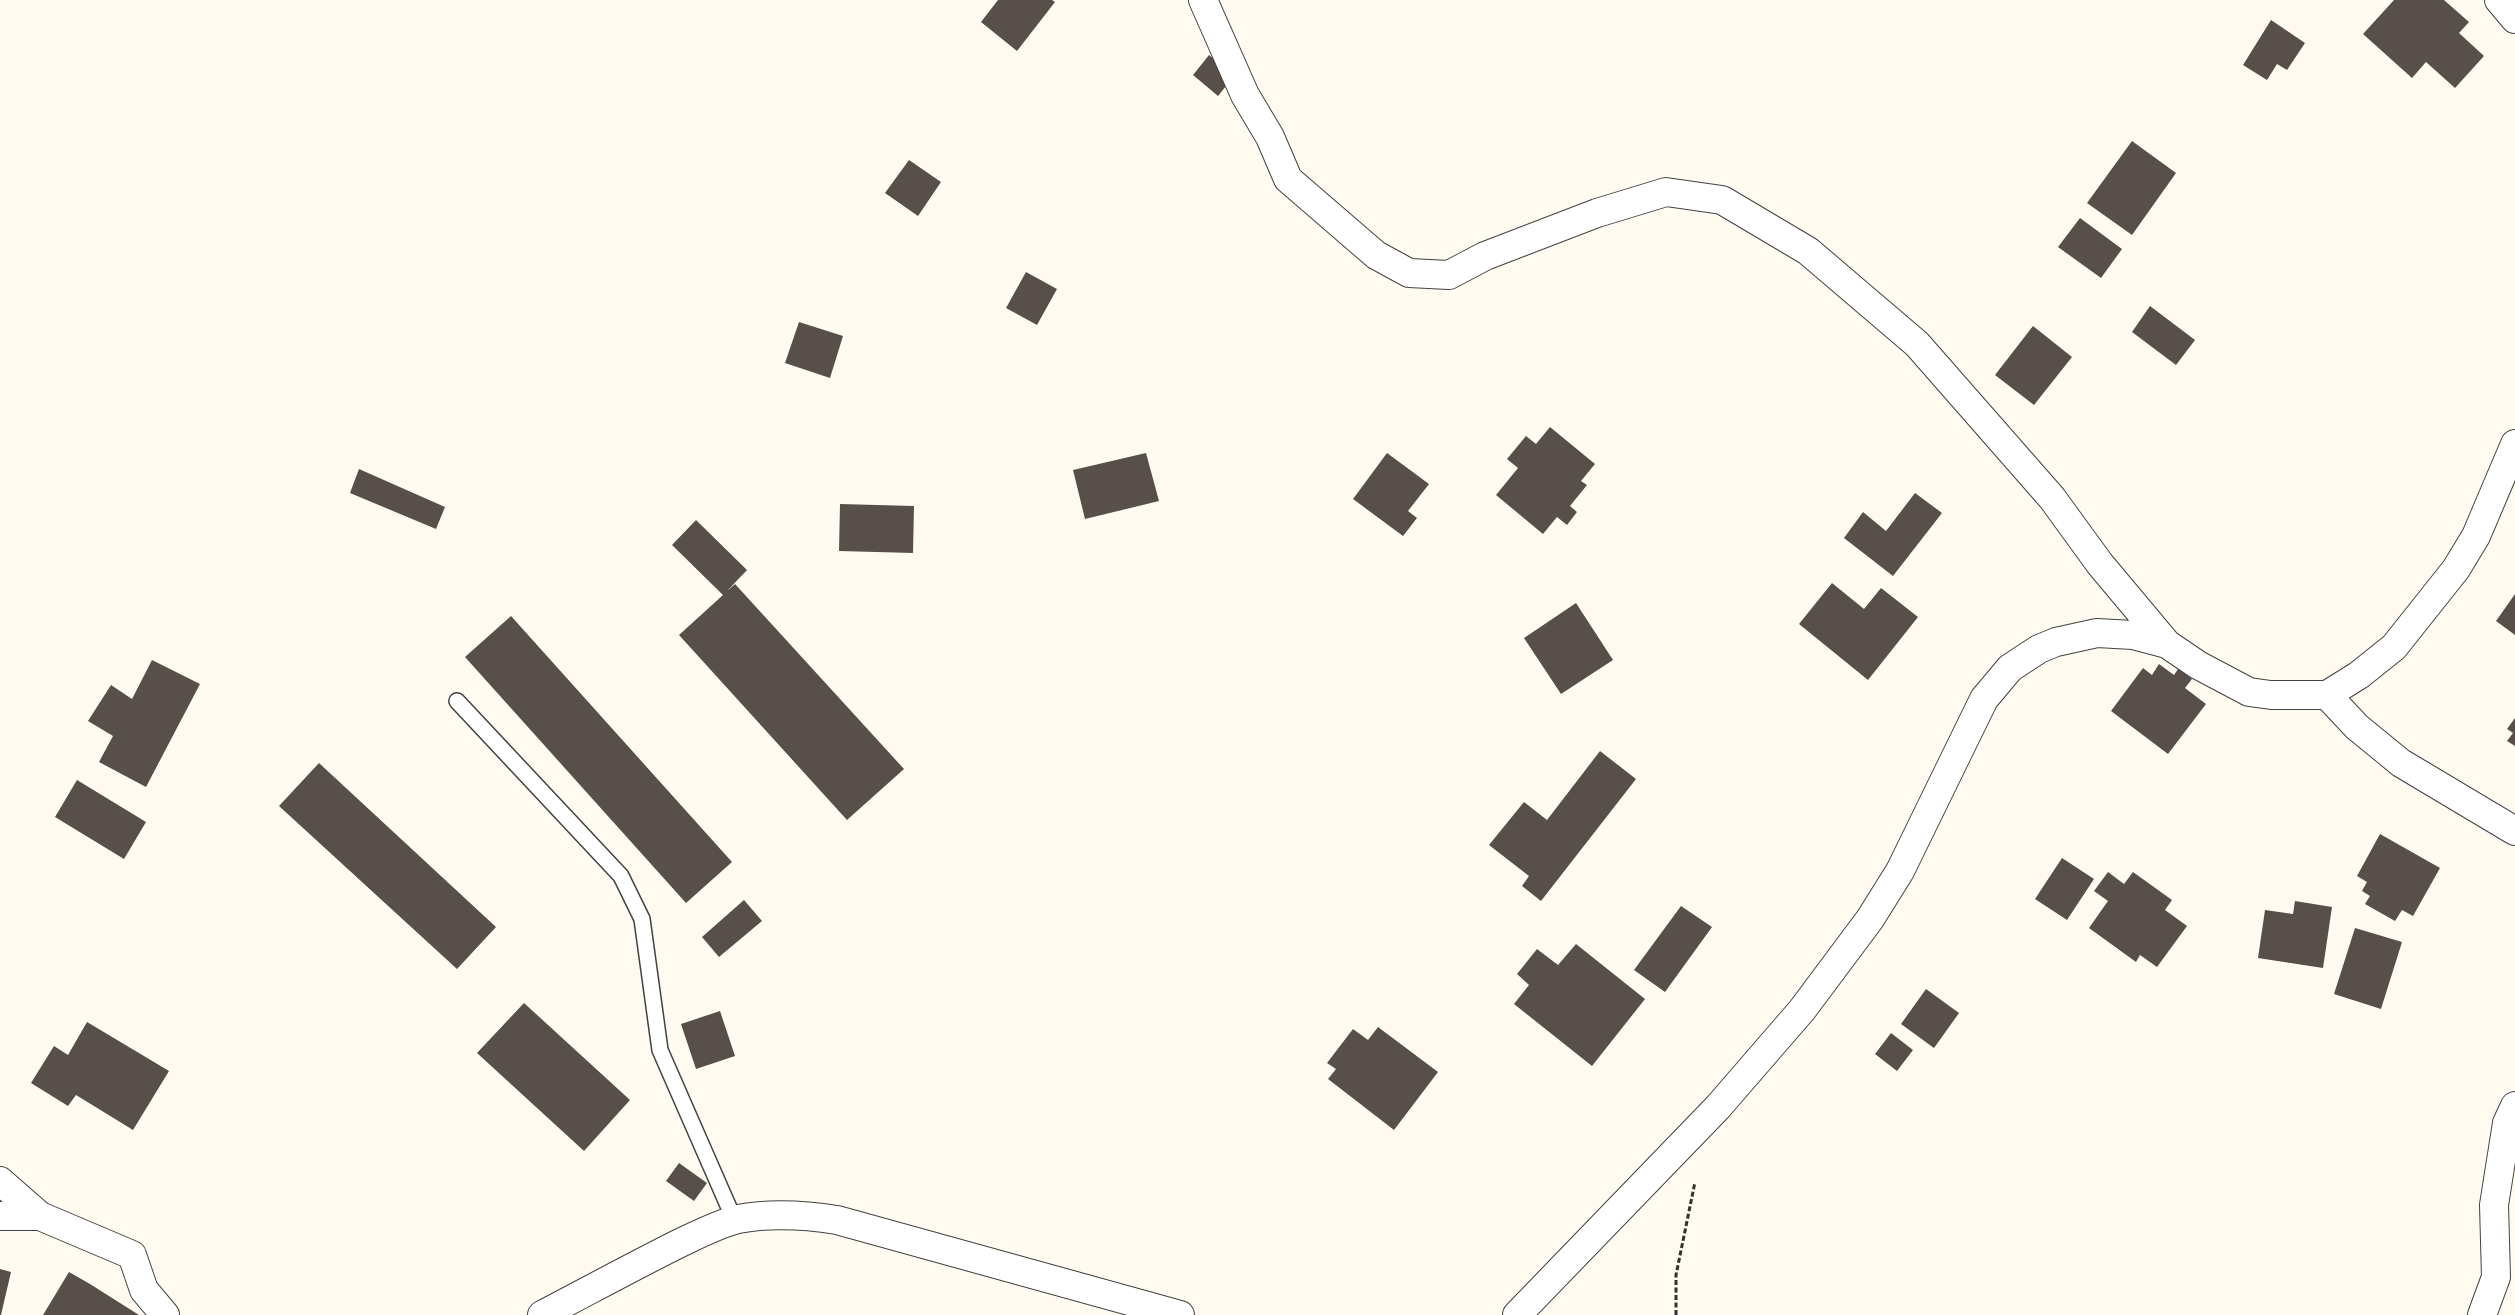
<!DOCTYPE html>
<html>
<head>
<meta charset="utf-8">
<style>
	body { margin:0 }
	canvas { display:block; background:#fffbf0 }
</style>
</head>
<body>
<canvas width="2515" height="1315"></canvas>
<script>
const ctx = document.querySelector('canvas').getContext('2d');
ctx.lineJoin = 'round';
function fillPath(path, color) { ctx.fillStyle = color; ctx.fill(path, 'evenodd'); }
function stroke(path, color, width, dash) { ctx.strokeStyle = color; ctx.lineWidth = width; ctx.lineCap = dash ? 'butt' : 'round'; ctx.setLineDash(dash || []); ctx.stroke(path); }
fillPath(new Path2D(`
	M 998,0 L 1052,0 L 1055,2 L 1017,51 L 981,22 Z
	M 2394,0 L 2444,0 L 2469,22 L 2459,33 L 2484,56 L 2455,88 L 2426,62 L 2412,78 L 2363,34 Z
	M 2271,20 L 2305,43 L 2287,70 L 2277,64 L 2267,80 L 2243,65 Z
	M 1209,55 L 1234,76 L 1218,96 L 1193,75 Z
	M 2132,141 L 2176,173 L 2132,235 L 2087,203 Z
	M 909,160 L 941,182 L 918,216 L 885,193 Z
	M 2080,218 L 2122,249 L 2101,278 L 2058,247 Z
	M 1026,272 L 1057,289 L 1037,325 L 1006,308 Z
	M 2150,306 L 2195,340 L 2176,365 L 2132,332 Z
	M 799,322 L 843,336 L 830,378 L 785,363 Z
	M 2033,326 L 2072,357 L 2034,405 L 1995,375 Z
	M 1550,427 L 1595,464 L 1581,481 L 1587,485 L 1570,506 L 1577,512 L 1567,525 L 1557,517 L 1543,534 L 1496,495 L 1518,468 L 1507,459 L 1526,436 L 1536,444 Z
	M 1146,453 L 1159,501 L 1085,519 L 1073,470 Z
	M 1387,453 L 1429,484 L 1408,511 L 1417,518 L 1403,536 L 1353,499 Z
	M 359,469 L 445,507 L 436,529 L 350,493 Z
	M 1915,493 L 1942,513 L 1893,576 L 1844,538 L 1863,512 L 1886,531 Z
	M 840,504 L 914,506 L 913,553 L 839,551 Z
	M 696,520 L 747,570 L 727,591 L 735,584 L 904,769 L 847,820 L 679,635 L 723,595 L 672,545 Z
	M 1832,583 L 1864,609 L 1881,588 L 1918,617 L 1868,680 L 1799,624 Z
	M 2515,594 L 2515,635 L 2496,621 Z
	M 1576,603 L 1613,660 L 1561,694 L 1524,638 Z
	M 511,616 L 732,862 L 686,903 L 465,657 Z
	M 152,660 L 200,684 L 146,787 L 99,762 L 113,736 L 88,721 L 111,685 L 132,699 Z
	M 2159,664 L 2174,675 L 2178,669 L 2192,679 L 2185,688 L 2206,704 L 2168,754 L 2111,711 L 2143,668 L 2152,675 Z
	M 2515,718 L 2515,746 L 2507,741 L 2513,733 L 2507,729 Z
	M 1600,751 L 1636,779 L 1541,901 L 1522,886 L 1529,876 L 1489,845 L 1524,802 L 1547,820 Z
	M 319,763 L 496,927 L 457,969 L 279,806 Z
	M 77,780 L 146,822 L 124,859 L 55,817 Z
	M 2380,834 L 2440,868 L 2413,916 L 2402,910 L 2395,921 L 2365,904 L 2370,896 L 2362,891 L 2367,882 L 2357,876 Z
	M 2062,858 L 2094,879 L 2067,920 L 2035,899 Z
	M 2108,872 L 2124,884 L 2133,872 L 2172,900 L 2165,910 L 2187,926 L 2157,967 L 2140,955 L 2136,962 L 2089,928 L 2108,901 L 2094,891 Z
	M 744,900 L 762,921 L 719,957 L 702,937 Z
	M 2295,901 L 2332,907 L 2323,968 L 2258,958 L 2265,910 L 2293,914 Z
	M 1681,906 L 1712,927 L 1665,992 L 1634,970 Z
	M 2355,928 L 2402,942 L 2381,1009 L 2334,994 Z
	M 1576,944 L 1645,999 L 1592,1066 L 1514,1004 L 1529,985 L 1517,974 L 1537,949 L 1558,965 Z
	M 1926,989 L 1959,1013 L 1934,1048 L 1901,1024 Z
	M 524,1003 L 630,1100 L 584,1151 L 477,1053 Z
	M 720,1011 L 735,1056 L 696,1069 L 681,1024 Z
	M 87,1022 L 169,1071 L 133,1130 L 76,1095 L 68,1106 L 31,1083 L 54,1046 L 68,1055 Z
	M 1378,1027 L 1438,1072 L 1394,1130 L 1328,1079 L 1336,1069 L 1327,1063 L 1353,1029 L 1368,1040 Z
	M 1891,1033 L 1913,1050 L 1897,1071 L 1875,1054 Z
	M 679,1163 L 707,1183 L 694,1201 L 666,1181 Z
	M 0,1269 L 11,1272 L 1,1315 L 0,1315 Z
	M 69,1272 L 90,1284 L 139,1315 L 43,1315 Z`), '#584e4a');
const lane = new Path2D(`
	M 457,701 L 621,876 L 642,919 L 660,1050 L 730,1210 L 736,1220`);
const street = new Path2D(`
	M 1203,0 L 1245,95 L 1270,137 L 1288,179 L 1376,255 L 1409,273 L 1449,275 L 1485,256 L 1597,213 L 1666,192 L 1722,200 L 1808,251 L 1917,344 L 2052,498 L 2100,564 L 2167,644
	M 2499,0 L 2515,19
	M 2327,695 L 2357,727 L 2401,763 L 2515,831
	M 0,1181 L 40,1216
	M 0,1216 L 40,1216 L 132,1255 L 144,1290 L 165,1315
	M 542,1315 C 588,1291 632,1267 678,1244 C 697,1235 718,1224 738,1219 C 771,1213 805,1215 837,1220 L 1180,1315
	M 1517,1315 L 1718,1107 L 1802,1010 L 1870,919 L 1900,871 L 1984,699 L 2010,668 L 2039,649 L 2056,642 L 2097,633 L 2133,635 L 2167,644 L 2198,665 L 2249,692 L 2271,695 L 2327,695 L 2359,675 L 2394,647 L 2456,569 L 2476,536 L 2515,444
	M 2482,1315 L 2496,1277 L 2494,1205 L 2507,1123 L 2515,1106`);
stroke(lane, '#424242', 18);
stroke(street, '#424242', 30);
stroke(new Path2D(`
	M 1676,1315 L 1676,1275 L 1695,1182`), '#313131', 3, [5, 2.5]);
stroke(lane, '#fff', 15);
stroke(street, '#fff', 28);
</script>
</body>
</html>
